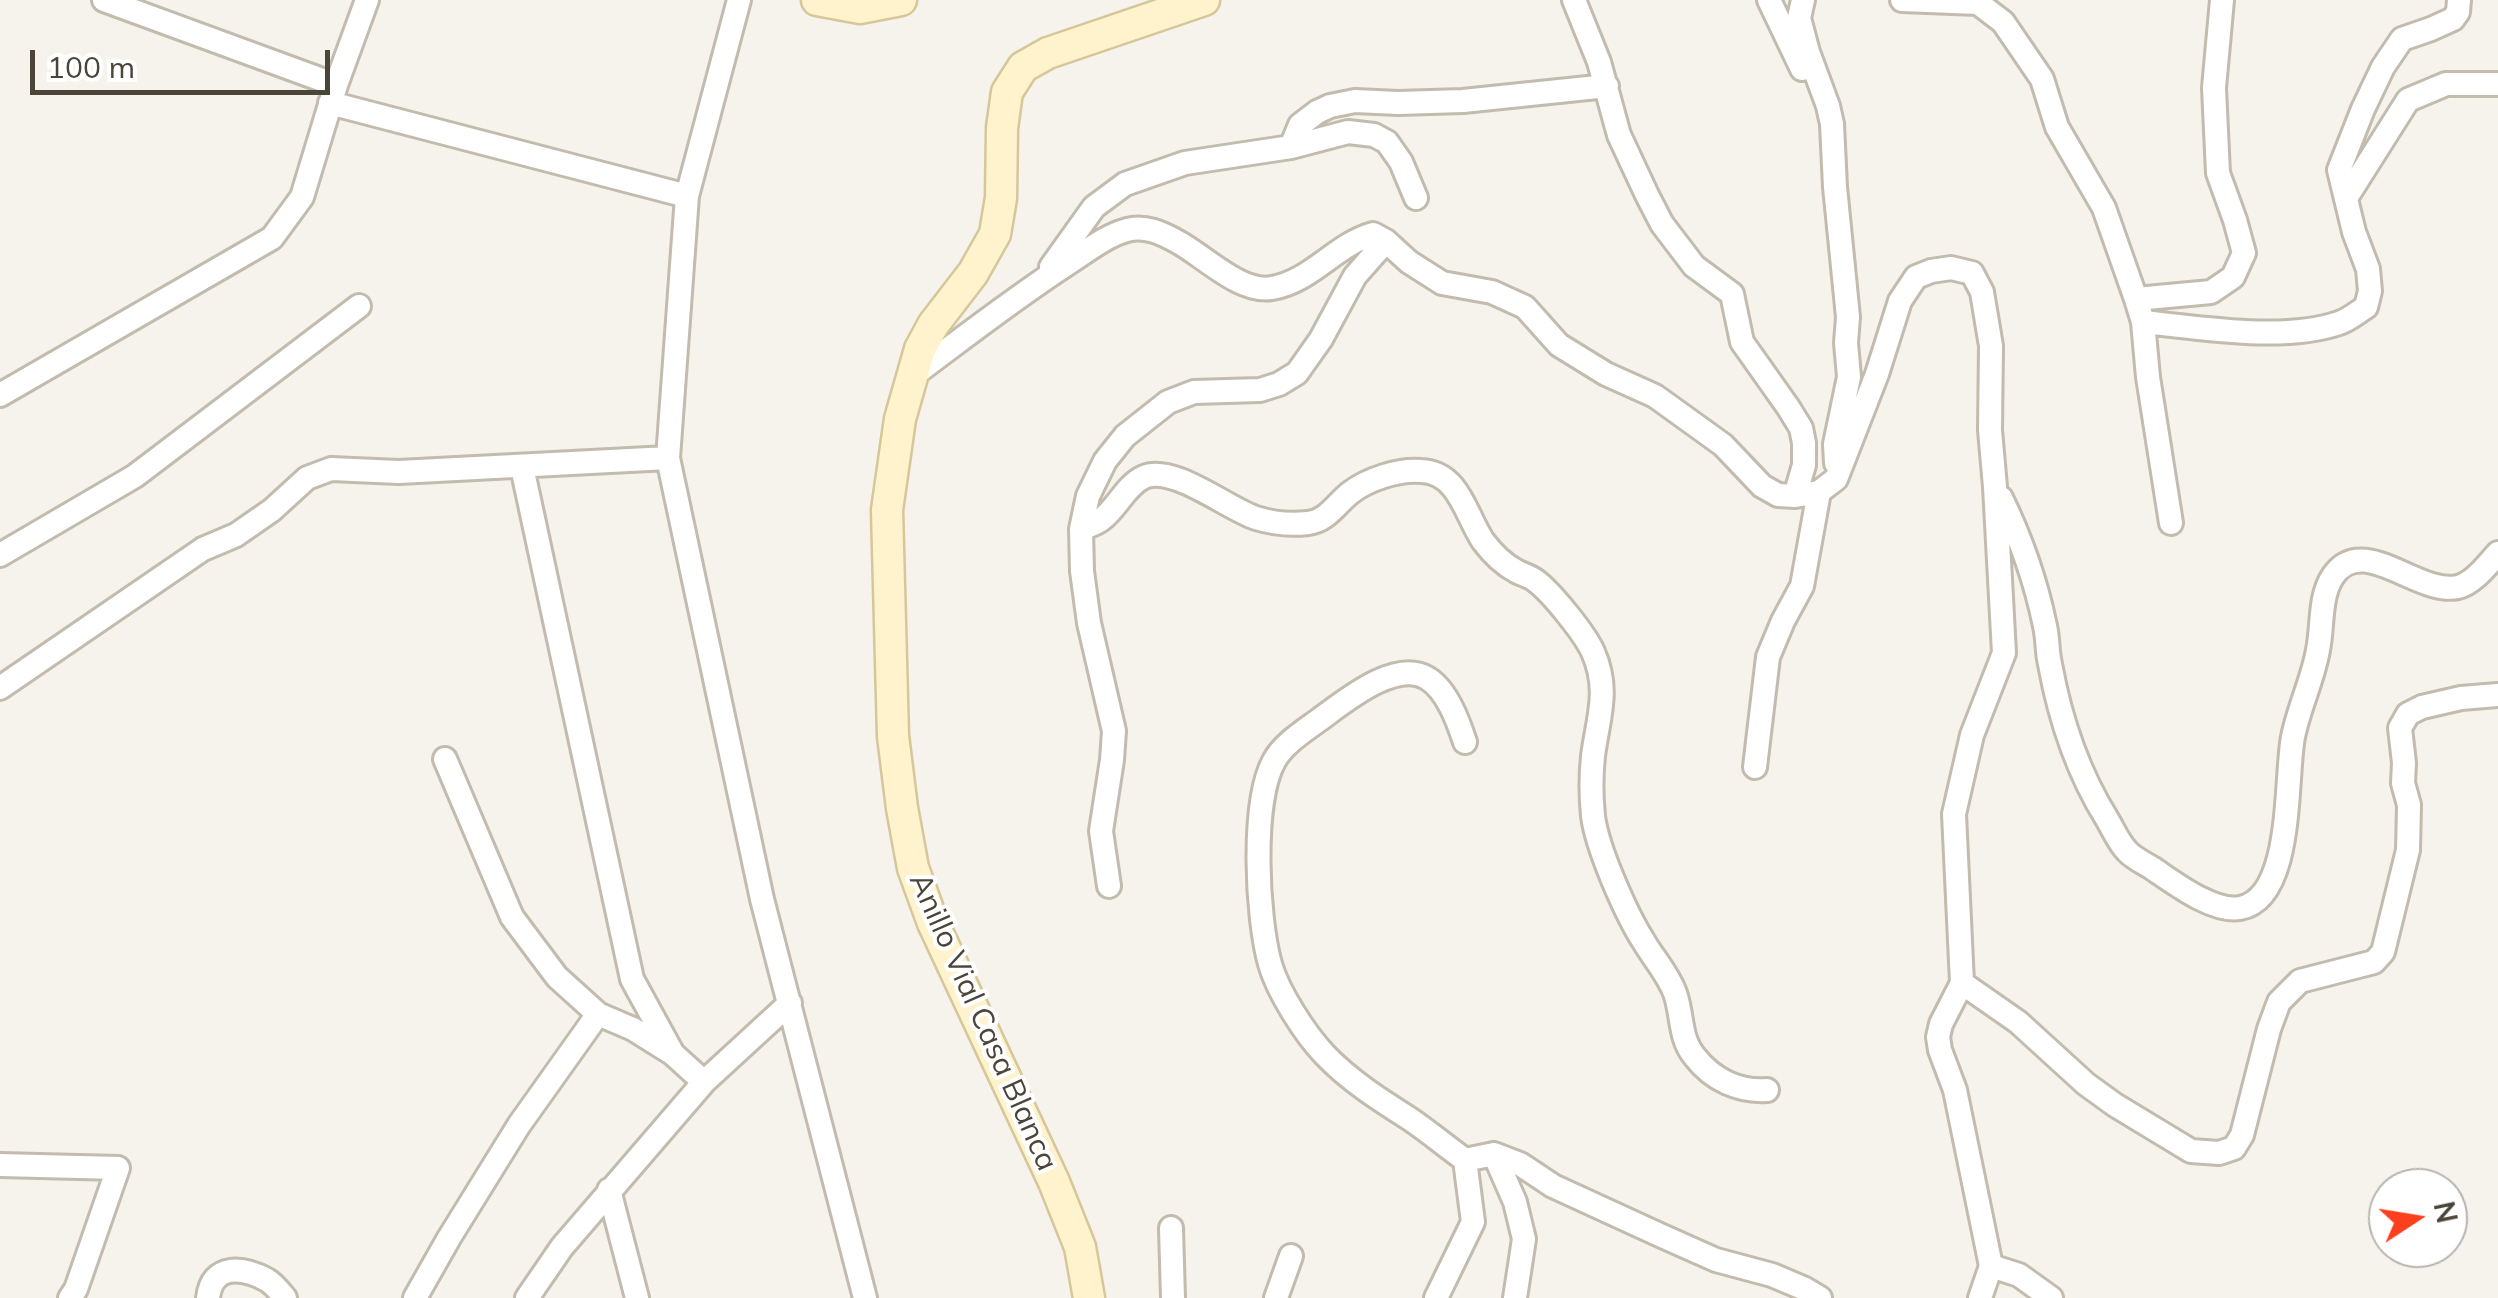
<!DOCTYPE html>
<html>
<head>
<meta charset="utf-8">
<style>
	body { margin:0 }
	#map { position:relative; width:2498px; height:1298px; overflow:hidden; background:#f6f3ec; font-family:Mulish,sans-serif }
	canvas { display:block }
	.north { position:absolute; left:2368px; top:1168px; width:100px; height:100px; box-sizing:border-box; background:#fff; border:2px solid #b7b4b0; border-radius:50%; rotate:78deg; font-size:28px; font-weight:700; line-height:40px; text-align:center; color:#4b4439 }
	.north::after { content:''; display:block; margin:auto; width:35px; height:45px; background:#fc3f1d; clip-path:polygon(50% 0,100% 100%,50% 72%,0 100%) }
	.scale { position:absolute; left:30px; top:50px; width:300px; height:45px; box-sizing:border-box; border:5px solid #4b4439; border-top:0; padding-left:12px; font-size:30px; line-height:35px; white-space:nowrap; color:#4b4439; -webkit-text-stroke:8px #fff; paint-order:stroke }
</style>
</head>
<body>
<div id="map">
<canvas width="2498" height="1298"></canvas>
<div class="north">N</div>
<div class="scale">100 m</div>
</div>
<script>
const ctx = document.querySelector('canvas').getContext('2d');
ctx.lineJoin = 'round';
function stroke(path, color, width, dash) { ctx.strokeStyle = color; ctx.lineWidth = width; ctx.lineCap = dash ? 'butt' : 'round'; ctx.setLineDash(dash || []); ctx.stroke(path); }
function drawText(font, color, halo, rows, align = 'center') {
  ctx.font = font + ' Mulish,sans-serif'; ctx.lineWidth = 8; ctx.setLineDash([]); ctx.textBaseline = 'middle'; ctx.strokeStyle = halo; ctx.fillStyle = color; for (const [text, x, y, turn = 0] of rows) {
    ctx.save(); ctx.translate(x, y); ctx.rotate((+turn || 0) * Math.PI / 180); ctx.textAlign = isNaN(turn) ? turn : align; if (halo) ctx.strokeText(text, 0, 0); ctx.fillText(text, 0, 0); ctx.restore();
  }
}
const street = new Path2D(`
	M 104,0 L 336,85
	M 739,0 L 687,196 L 668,458 L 762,899 L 865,1298
	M 1574,0 L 1599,62 L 1619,135 L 1647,195 L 1662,224 L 1694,266 L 1732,294 L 1742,342 L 1788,407 L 1801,428 L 1804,443 L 1804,465 L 1795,496
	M 1769,0 L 1802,69
	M 1803,0 L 1799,18 L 1808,52 L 1828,106 L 1832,124 L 1835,187 L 1848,317 L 1846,343 L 1849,377 L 1835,444 L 1836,463
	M 1902,0 L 1978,3 L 2003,22 L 2042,79 L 2057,127 L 2104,208 L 2136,299 L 2143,322 L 2148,377 L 2171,523
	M 330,103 L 687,196
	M 1291,147 L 1300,125 L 1317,112 L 1330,106 L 1355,101 L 1398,103 L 1463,101 L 1607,86
	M 2346,198 L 2408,100 L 2446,84 L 2498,84
	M 1051,267 L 1094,207 L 1125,184 L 1185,163 L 1291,147 L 1348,132 L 1374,135 L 1387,142 L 1401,162 L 1416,198
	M 2136,299 L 2211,292 L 2233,277 L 2244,253 L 2235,220 L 2218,173 L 2214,88 L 2222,0
	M 2143,322 C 2202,328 2283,342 2339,323 C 2349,320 2358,312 2366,307 L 2370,291 L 2368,269 L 2354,232 L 2339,170 L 2363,109 L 2383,67 L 2402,39 L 2431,29 L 2453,19 L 2458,12 L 2459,0
	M 911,377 C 962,339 1013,299 1067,264 C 1086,252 1105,236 1127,230 C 1145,225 1162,233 1178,242 C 1204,256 1241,294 1272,288 C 1312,281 1335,245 1373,234 L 1386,241 L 1409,262 L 1442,283 L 1492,292 L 1525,307 L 1559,345 L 1606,374 L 1655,396 L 1723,445 L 1762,486 L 1778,495 L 1795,496 L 1819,492 L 1836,479 L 1877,374 L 1900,301 L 1916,277 L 1931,271 L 1951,268 L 1972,273 L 1982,292 L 1991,346 L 1990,430 L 1995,487 L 2004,653 L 1972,735 L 1954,814 L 1962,983 L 1941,1024 L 1938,1037 L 1940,1050 L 1955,1090 L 1991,1266 L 1980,1298
	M 0,395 L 272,238 L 302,197 L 336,85 L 367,0
	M 522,467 L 632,979 L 673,1054
	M 2001,498 C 2021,539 2036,582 2045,626 C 2048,639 2047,652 2050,664 C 2060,719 2077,771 2107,819 C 2113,829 2119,843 2127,851 C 2133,858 2144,863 2152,868 C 2173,882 2213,913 2240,908 C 2294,898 2285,778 2293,737 C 2299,707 2313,679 2318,650 C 2323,626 2319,597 2333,576 C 2363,532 2418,596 2458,587 C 2474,583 2487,565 2498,553
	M 1081,529 C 1088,526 1096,524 1102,519 C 1117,508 1126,485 1144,477 C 1173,464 1228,509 1256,518 C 1272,523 1291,525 1308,523 C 1327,521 1336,504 1350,493 C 1368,479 1399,469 1421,471 C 1459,472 1466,516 1483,541 C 1492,553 1503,564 1516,571 C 1523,575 1530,576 1536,581 C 1552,593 1585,634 1593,652 C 1610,690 1598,718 1593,756 C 1591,775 1591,796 1593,816 C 1597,848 1626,914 1644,942 C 1654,959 1668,974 1675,993 C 1683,1016 1679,1038 1695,1057 C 1713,1080 1739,1092 1767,1090
	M 0,555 L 135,476 L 359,306
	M 0,688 L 203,549 L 236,535 L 272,510 L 307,478 L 331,469 L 399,472 L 668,458
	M 1465,742 C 1458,721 1447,690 1427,678 C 1395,659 1344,702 1319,720 C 1304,731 1283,744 1274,761 C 1251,803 1257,918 1270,964 C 1278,992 1305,1034 1325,1055 C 1350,1081 1380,1100 1410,1119 C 1429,1132 1447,1147 1465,1160 L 1494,1154 L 1520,1164 L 1553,1186 L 1662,1236 L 1716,1260 L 1772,1275 L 1805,1289 L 1820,1298
	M 445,759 L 512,917 L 557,977 L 598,1014 L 633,1029 L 673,1054 L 704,1082
	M 1755,767 L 1768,657 L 1783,621 L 1802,586 L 1819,492
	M 1109,886 L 1101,831 L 1112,760 L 1114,731 L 1089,623 L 1082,571 L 1081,529 L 1088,496 L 1105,461 L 1125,436 L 1168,402 L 1194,392 L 1260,390 L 1279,384 L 1297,373 L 1321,339 L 1355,276 L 1386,241
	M 1962,983 L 2018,1022 L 2086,1084 L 2115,1105 L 2191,1151 L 2219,1153 L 2234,1148 L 2242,1135 L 2269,1029 L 2279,1002 L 2300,981 L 2374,962 L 2383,952 L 2408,850 L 2409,805 L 2403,783 L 2404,763 L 2400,728 L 2408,714 L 2422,707 L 2461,698 L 2498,695
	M 1494,1154 L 1515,1202 L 1524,1239 L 1515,1298
	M 0,1165 L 118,1168 L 76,1289 L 70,1298
	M 609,1190 L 637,1298
	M 1171,1228 L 1173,1298
	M 1991,1266 L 2019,1275 L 2051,1298
	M 208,1298 C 212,1263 243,1267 267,1280 C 274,1284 280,1292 285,1298
	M 415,1298 L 449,1238 L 519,1125 L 598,1014
	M 527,1298 L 562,1247 L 704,1082 L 790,1003
	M 1276,1298 L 1291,1256
	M 1436,1298 L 1473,1222 L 1465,1160`);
const secondary = new Path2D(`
	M 817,0 L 860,8 L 901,0
	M 1089,1298 L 1080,1247 L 1054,1182 L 933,923 L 913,868 L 902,808 L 893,736 L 887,510 L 900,419 L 920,349 L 933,325 L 973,273 L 995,234 L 1001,198 L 1002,128 L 1007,92 L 1023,67 L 1048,53 L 1204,0`);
stroke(street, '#c2bbae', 28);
stroke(secondary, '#d6c79b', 35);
stroke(street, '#fff', 22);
stroke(secondary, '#fff3cd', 30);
drawText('30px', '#4b4439', '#fff', [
	["Anillo Vial Casa Blanca",983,1022,66]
]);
</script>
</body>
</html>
